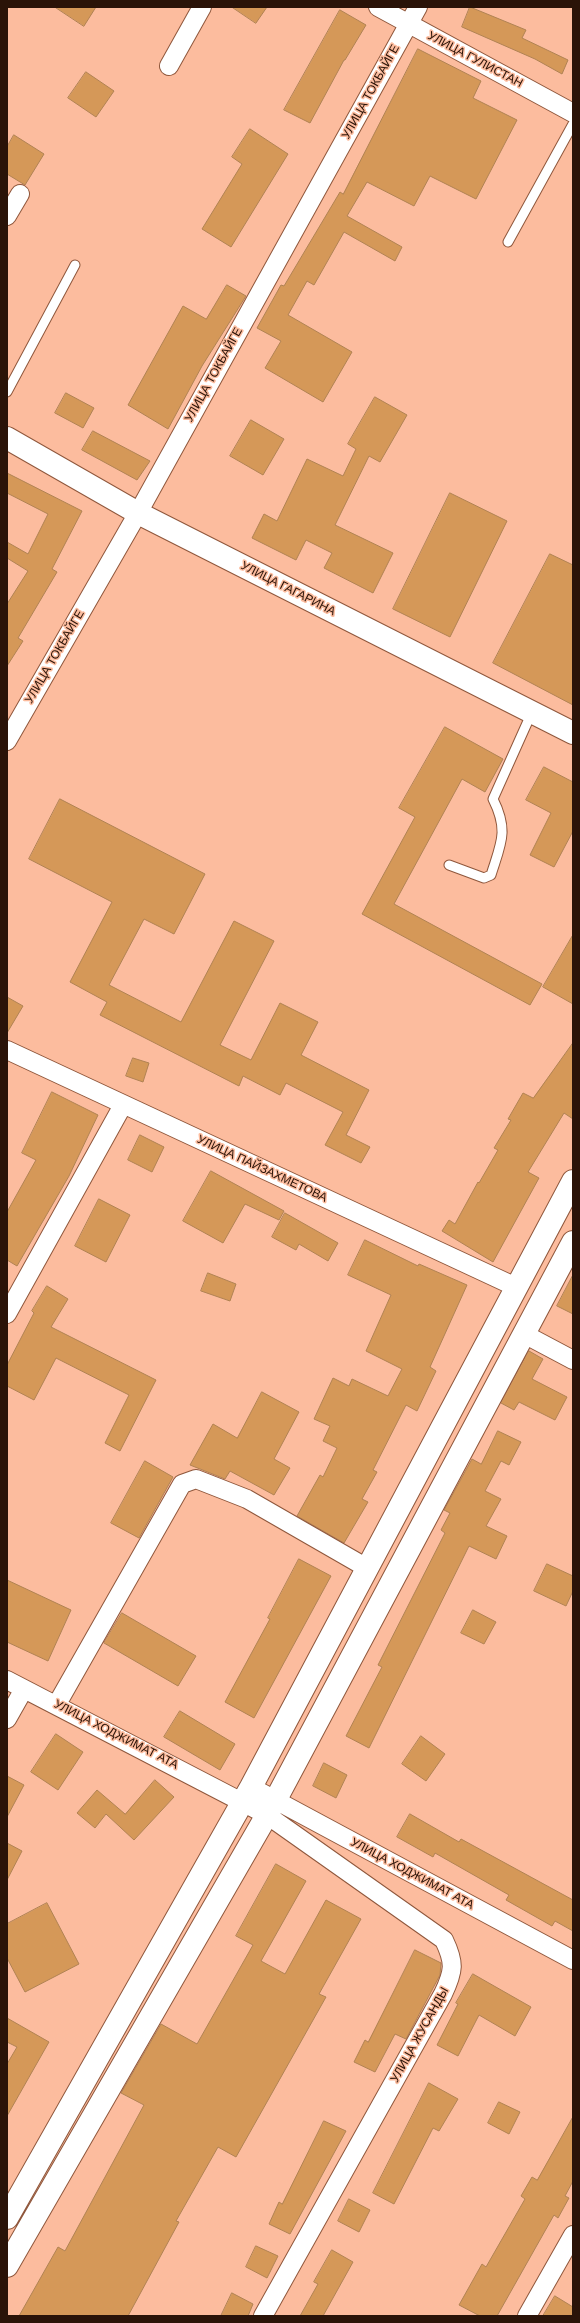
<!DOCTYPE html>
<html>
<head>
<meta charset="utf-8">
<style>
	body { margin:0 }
	#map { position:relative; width:580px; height:2323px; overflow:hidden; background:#fcbc9e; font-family:"DM Sans",sans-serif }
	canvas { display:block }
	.frame { position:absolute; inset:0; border:8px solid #2a1308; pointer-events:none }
</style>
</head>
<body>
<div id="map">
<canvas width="580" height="2323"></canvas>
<div class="frame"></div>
</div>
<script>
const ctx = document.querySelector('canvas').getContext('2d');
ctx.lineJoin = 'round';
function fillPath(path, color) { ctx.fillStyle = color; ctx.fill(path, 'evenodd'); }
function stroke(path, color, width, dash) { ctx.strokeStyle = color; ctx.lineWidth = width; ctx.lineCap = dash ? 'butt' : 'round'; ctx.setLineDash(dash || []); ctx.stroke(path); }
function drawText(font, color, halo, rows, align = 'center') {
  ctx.font = font + ' "DM Sans",sans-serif'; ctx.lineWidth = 3; ctx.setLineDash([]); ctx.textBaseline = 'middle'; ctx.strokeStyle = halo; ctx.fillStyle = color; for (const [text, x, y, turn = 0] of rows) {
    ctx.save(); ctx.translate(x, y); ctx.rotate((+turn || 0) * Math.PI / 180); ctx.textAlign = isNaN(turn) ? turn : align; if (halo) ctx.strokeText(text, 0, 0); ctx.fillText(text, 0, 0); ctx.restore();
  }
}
const building = new Path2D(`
	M 55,7 L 96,7 L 84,26 Z
	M 232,7 L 267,7 L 256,23 Z
	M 470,7 L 526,30 L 522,38 L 568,60 L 562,74 L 535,59 L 462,27 Z
	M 340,10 L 366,25 L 345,60 L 344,60 L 310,123 L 284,110 Z
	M 418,49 L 481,81 L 473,98 L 517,120 L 476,199 L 430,176 L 414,206 L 367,182 L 347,216 L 402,247 L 395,261 L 344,232 L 314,285 L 307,281 L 288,315 L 352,352 L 323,402 L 265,368 L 281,341 L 257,328 L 281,285 L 284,286 L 340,192 L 343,194 Z
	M 86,72 L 114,91 L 96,117 L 68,98 Z
	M 250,129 L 288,154 L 231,247 L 202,229 L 242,164 L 232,157 Z
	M 14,135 L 44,154 L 25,185 L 7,174 L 7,147 Z
	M 227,285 L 246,296 L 202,366 L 168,429 L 128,405 L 183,306 L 206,319 Z
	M 66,393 L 94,408 L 83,428 L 55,413 Z
	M 375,397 L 407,415 L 380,462 L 369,456 L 335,525 L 393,553 L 373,593 L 324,568 L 332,553 L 306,540 L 296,560 L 252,538 L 264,514 L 277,521 L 307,459 L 343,476 L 356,449 L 348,444 Z
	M 251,420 L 284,439 L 263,475 L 230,456 Z
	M 93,431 L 150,461 L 137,480 L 82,450 Z
	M 7,473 L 82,511 L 52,569 L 57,572 L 18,638 L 23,641 L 7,666 L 7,604 L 28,571 L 7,558 L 7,542 L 28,554 L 48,514 L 7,493 Z
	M 450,493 L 507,521 L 450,637 L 393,609 Z
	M 550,554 L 573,565 L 573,705 L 493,663 Z
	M 445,727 L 503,759 L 485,792 L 462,779 L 394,904 L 542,984 L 530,1005 L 362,914 L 415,817 L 399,808 Z
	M 544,767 L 573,782 L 573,831 L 554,867 L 530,855 L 551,813 L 526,800 Z
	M 60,799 L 205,874 L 174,934 L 144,919 L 109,985 L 181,1022 L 234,921 L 274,941 L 220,1045 L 251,1060 L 280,1003 L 318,1022 L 301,1055 L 369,1090 L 346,1135 L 370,1147 L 361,1163 L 325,1145 L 343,1112 L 286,1083 L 280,1095 L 243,1076 L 239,1086 L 100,1015 L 107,1002 L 70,982 L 112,902 L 29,859 Z
	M 573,935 L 573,1004 L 543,987 Z
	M 7,997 L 23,1006 L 7,1033 Z
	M 573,1043 L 573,1119 L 564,1113 L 528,1172 L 539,1178 L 493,1262 L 442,1231 L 449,1220 L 455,1224 L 478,1182 L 479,1183 L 498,1150 L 494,1148 L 511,1120 L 508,1119 L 523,1093 L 533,1098 Z
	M 133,1058 L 149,1063 L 143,1082 L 126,1076 Z
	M 52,1092 L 98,1115 L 69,1176 L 17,1266 L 7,1260 L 7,1212 L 36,1160 L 22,1153 Z
	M 140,1135 L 164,1147 L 152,1172 L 128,1160 Z
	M 211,1171 L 284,1211 L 279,1220 L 245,1204 L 223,1243 L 183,1221 Z
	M 99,1199 L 130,1215 L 106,1262 L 75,1246 Z
	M 285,1213 L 338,1243 L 328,1261 L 299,1244 L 296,1250 L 272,1237 Z
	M 365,1240 L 418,1266 L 419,1264 L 467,1285 L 430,1367 L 436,1371 L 417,1411 L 406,1405 L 373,1470 L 377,1472 L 362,1499 L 368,1502 L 344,1543 L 297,1516 L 320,1475 L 323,1477 L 337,1448 L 323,1441 L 330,1426 L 314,1419 L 333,1378 L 349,1386 L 352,1379 L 388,1396 L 402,1369 L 366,1351 L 391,1295 L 348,1275 Z
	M 208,1273 L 236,1284 L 230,1301 L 201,1291 Z
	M 573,1275 L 573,1314 L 557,1306 Z
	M 47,1286 L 68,1299 L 51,1327 L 156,1380 L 120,1451 L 105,1443 L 129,1395 L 56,1358 L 34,1400 L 7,1386 L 7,1365 L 34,1313 L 32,1311 Z
	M 529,1351 L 543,1359 L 532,1379 L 567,1397 L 555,1420 L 519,1402 L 514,1410 L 501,1403 Z
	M 262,1392 L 299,1412 L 274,1459 L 290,1468 L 274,1495 L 230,1471 L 225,1479 L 190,1465 L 213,1424 L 237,1438 Z
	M 498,1431 L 521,1442 L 509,1465 L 501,1461 L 485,1491 L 501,1499 L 486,1526 L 507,1536 L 496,1559 L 469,1546 L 369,1748 L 346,1736 L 382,1667 L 378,1665 L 445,1533 L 441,1530 L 450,1513 L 444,1510 L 472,1459 L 481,1464 Z
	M 145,1461 L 173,1477 L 139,1538 L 111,1523 Z
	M 299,1559 L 331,1576 L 254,1718 L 225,1702 L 270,1619 L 268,1618 Z
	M 547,1564 L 573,1576 L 573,1591 L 566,1606 L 534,1591 Z
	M 7,1580 L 71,1610 L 48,1661 L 7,1642 Z
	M 473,1610 L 496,1622 L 484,1644 L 461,1633 Z
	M 122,1613 L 196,1656 L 178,1686 L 104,1643 Z
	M 180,1711 L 235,1744 L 220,1770 L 164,1737 Z
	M 56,1734 L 83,1752 L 58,1790 L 31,1772 Z
	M 421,1736 L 445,1754 L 426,1781 L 402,1764 Z
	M 324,1763 L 347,1775 L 336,1798 L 313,1786 Z
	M 7,1776 L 24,1785 L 7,1817 Z
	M 155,1780 L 174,1797 L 134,1840 L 106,1814 L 95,1828 L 77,1813 L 97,1790 L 125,1814 Z
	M 410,1814 L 459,1842 L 461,1839 L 573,1900 L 573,1931 L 555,1921 L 552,1926 L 506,1900 L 509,1895 L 435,1853 L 433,1857 L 397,1837 Z
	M 7,1843 L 22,1851 L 7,1880 Z
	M 276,1864 L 306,1881 L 261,1961 L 285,1974 L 326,1900 L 361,1919 L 319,1994 L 326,1997 L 236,2157 L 218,2147 L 176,2221 L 179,2222 L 128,2316 L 19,2316 L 58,2247 L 65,2251 L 144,2105 L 121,2093 L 161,2024 L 197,2044 L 253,1945 L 236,1936 Z
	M 47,1903 L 79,1964 L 25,1992 L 7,1958 L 7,1924 Z
	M 415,1950 L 441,1963 L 440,1975 L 406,2039 L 395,2034 L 375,2072 L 354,2062 L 365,2040 L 368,2042 Z
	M 473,1974 L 531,2007 L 515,2036 L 479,2015 L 458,2056 L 437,2045 L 458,2004 L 456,2003 Z
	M 7,2018 L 49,2042 L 7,2116 L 7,2064 L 17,2047 L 7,2042 Z
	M 429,2083 L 458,2099 L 439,2131 L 433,2128 L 394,2204 L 373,2193 Z
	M 499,2102 L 520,2112 L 509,2134 L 488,2123 Z
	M 573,2117 L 573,2181 L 565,2196 L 569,2198 L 558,2218 L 554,2215 L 497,2316 L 480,2316 L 459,2305 L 482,2264 L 486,2267 L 525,2199 L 521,2196 L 532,2177 L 537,2180 Z
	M 324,2121 L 346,2131 L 290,2234 L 269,2224 L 279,2202 L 282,2204 Z
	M 349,2199 L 370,2210 L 359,2232 L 338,2221 Z
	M 256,2246 L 278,2256 L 267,2278 L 246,2267 Z
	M 332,2250 L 353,2262 L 323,2316 L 300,2316 L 318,2284 L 314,2282 Z
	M 232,2293 L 253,2304 L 248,2316 L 221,2316 Z
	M 555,2296 L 573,2307 L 573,2316 L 543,2316 Z`);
fillPath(building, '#d59858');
stroke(building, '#b08253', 1);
const lane = new Path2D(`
	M 508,242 L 573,124
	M 7,392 L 75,265
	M 449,865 L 484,878 L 491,875 C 501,843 509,831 493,799 L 532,712`);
const street = new Path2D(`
	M 378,7 L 573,113
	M 169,66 L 202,7
	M 7,216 L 20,194
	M 7,741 L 138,513 L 418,7
	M 7,1050 L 516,1287
	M 7,1314 L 123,1105
	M 524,1334 L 573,1360
	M 7,1680 L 267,1815 L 444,1940 C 455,1963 454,1971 443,1994 L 263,2316
	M 57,1704 L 182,1484 L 196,1479 L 247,1499 L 367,1568
	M 7,1719 L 24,1689
	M 251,1787 L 573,1960
	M 527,2316 L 573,2235`);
const secondary = new Path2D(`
	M 7,438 L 138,513 L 573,733`);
const highway = new Path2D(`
	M 7,2218 L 251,1787 L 573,1181
	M 7,2266 L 275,1801 L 573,1242`);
stroke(lane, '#8f573c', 11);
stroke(street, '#8f573c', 20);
stroke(secondary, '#8f573c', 24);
stroke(highway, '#8f573c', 24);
stroke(lane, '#fff', 9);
stroke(street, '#fff', 18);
stroke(secondary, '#fff', 22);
stroke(highway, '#fff', 22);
drawText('12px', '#2a1308', '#fcbc9e', [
	["УЛИЦА ГУЛИСТАН",475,60,28],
	["УЛИЦА ТОКБАЙГЕ",371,92,-61],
	["УЛИЦА ТОКБАЙГЕ",214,375,-61],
	["УЛИЦА ГАГАРИНА",288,589,27],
	["УЛИЦА ТОКБАЙГЕ",55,657,-60],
	["УЛИЦА ПАЙЗАХМЕТОВА",262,1169,25],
	["УЛИЦА ХОДЖИМАТ АТА",116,1735,27],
	["УЛИЦА ХОДЖИМАТ АТА",412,1874,28],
	["УЛИЦА ЖУСАНДЫ",420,2035,-61]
]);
</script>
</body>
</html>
